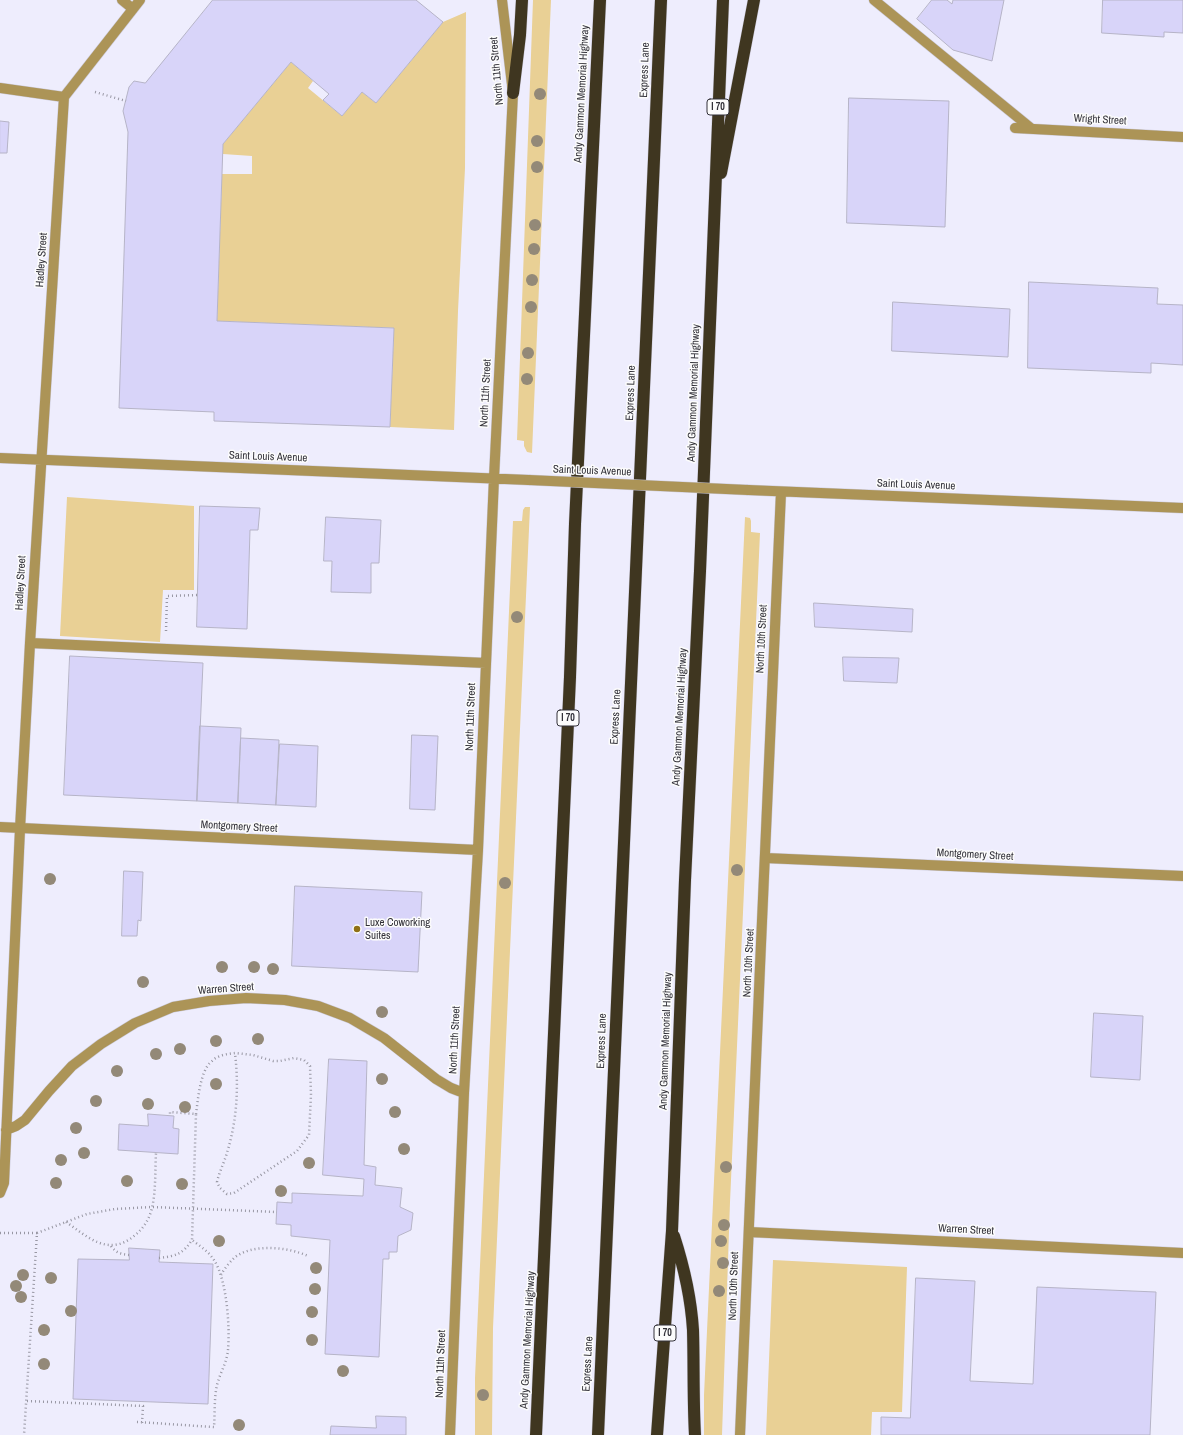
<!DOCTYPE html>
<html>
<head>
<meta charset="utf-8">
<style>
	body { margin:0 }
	canvas { display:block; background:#eeedfd }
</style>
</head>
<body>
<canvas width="1183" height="1435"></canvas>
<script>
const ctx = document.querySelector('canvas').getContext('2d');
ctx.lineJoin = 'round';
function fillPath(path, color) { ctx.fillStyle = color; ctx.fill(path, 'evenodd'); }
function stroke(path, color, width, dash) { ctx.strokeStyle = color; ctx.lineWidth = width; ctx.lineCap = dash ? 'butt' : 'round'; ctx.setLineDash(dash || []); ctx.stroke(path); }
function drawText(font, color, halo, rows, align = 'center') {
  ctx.font = font + ' "Archivo Narrow",sans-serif'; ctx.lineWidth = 3; ctx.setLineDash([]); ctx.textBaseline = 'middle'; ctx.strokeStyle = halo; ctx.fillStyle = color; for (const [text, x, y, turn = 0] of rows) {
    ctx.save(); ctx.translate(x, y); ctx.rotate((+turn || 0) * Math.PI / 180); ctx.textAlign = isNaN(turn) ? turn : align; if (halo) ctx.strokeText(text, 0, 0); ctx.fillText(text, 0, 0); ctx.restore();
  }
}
fillPath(new Path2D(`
	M 533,0 L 551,0 L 532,453 L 527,452 L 524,446 L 524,441 L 517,440 Z
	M 466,12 L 465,168 L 458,311 L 454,430 L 390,427 L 394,328 L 217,321 L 222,174 L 252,174 L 252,156 L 223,154 L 223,144 L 291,62 L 313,81 L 308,88 L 342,116 L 362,92 L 376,103 L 443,22 Z
	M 67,497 L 194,506 L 194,590 L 163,590 L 160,642 L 60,636 Z
	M 525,507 L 530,507 L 493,1328 L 492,1435 L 475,1435 L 475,1378 L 513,521 L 522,521 L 523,510 Z
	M 745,517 L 750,518 L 751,521 L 751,532 L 760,533 L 730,1202 L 722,1435 L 704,1435 L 704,1395 Z
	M 773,1260 L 907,1267 L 902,1412 L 872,1412 L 871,1435 L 766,1435 Z`), '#e9d095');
const building = new Path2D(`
	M 213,0 L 416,0 L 443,22 L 376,103 L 362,92 L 342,116 L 323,100 L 329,94 L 291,62 L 223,144 L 217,321 L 394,328 L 390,427 L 214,421 L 214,412 L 119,408 L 128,132 L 123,111 L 129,87 L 134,81 L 145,83 Z
	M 932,0 L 947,0 L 952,4 L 953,0 L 1004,0 L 992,61 L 953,50 L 917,19 Z
	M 1103,0 L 1183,0 L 1183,33 L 1164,32 L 1164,37 L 1102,33 Z
	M 849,98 L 949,101 L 945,227 L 847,223 Z
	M 0,121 L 9,122 L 7,153 L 0,153 Z
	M 1029,282 L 1158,288 L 1157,304 L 1183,305 L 1183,365 L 1151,363 L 1151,373 L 1028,368 Z
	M 893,302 L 1010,309 L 1008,357 L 892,351 Z
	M 200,506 L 260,508 L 258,530 L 250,530 L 247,629 L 197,627 Z
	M 326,517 L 381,520 L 379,563 L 371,563 L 371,593 L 331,592 L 332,561 L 324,561 Z
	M 814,603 L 913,609 L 912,632 L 815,627 Z
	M 70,656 L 203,663 L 197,801 L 64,795 Z
	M 843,657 L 899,658 L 897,683 L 844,681 Z
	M 200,726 L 241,728 L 238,803 L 197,801 Z
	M 412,735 L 438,736 L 435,810 L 410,809 Z
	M 241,738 L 279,740 L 276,805 L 238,803 Z
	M 280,744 L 318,746 L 316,807 L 276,805 Z
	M 124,871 L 143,872 L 141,921 L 138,920 L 137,936 L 122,936 Z
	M 295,886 L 422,892 L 418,972 L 292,966 Z
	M 1094,1013 L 1143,1016 L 1140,1080 L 1091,1077 Z
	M 329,1059 L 367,1061 L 364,1165 L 376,1167 L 375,1185 L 402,1188 L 400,1207 L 413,1213 L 411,1230 L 398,1236 L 397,1252 L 389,1252 L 389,1259 L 383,1259 L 379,1357 L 325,1354 L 330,1240 L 291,1236 L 291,1225 L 276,1224 L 277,1202 L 292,1203 L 292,1193 L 363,1196 L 364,1179 L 323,1175 Z
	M 148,1114 L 174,1116 L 173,1128 L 179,1129 L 178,1154 L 118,1150 L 119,1124 L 148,1126 Z
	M 129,1248 L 160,1250 L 159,1262 L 213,1264 L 208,1404 L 73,1399 L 78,1259 L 129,1260 Z
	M 916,1278 L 975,1281 L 970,1381 L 1033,1384 L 1037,1287 L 1156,1292 L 1150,1435 L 881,1435 L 881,1417 L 910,1418 Z
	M 376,1416 L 406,1417 L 406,1435 L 330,1435 L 331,1426 L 376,1428 Z`);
fillPath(building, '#d8d4f9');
stroke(building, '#b6b4c7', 1);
const minor = new Path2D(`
	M 122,0 L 133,9
	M 874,0 L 1032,129
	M 0,88 L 64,97
	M 1015,128 L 1183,137
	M 0,458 L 529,480
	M 748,490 L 1183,508
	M 30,643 L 486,663
	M 0,827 L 478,850
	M 765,858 L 1183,876
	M 6,1130 L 16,1126 L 25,1120 L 49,1091 L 72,1066 L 101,1044 L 135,1023 L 173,1007 L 209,1001 L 246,998 L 285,1000 L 318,1006 L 350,1018 L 384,1038 L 436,1079 L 451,1088 L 464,1093
	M 0,1193 L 4,1183 L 20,829 L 30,643 L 64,97 L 140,0
	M 749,1232 L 1183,1253
	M 450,1435 L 464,1093 L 478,850 L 494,478 L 513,93 L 502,0
	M 740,1435 C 753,1121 767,806 781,492`);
const highway = new Path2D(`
	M 513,93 L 520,35 L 522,0
	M 721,173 L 754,0
	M 674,1236 C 684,1267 691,1298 693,1330 C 694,1365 693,1400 695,1435
	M 536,1435 L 570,677 L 575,524 L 600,0
	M 598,1435 L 661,0
	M 657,1435 L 672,1231 L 685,880 L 700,571 L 723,0`);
stroke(minor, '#cccbda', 11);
stroke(highway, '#cccbda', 13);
stroke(new Path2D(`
	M 95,92 L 126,101
	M 166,631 L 167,596 L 198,595
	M 196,1114 C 198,1100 200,1070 212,1061 C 218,1055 227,1054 235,1053 C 239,1088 237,1122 226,1156 C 223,1165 219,1173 217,1182 L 220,1188 L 227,1194 L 234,1193 L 297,1151 L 309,1135 L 311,1095 L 310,1066 L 304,1060 L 294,1058 L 280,1061 L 273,1061 L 253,1055 L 235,1053
	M 66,1222 C 88,1237 108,1257 134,1236 C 143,1229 149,1220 152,1208 C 156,1191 155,1170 156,1153
	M 0,1233 L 37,1233 L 24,1435
	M 37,1233 L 87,1214 L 115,1209 L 152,1207 L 277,1212
	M 111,1246 C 116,1253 121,1254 129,1255
	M 159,1258 C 176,1256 183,1254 192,1240 L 196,1114 L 170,1112 L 170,1116
	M 221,1275 C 224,1269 229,1263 234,1258 C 252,1243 288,1247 308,1256
	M 27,1401 L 143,1406 L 142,1423
	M 137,1422 L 214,1427 C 215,1414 214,1398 217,1385 C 220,1373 227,1362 228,1350 C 230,1327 227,1280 214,1260 C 209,1252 200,1246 192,1240`), '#9897a3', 2.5, [1, 3]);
stroke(minor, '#ac9457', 10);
stroke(highway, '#3f3620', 12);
const minorBridge = new Path2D(`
	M 529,480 L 748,490`);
stroke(minorBridge, '#cccbda', 11, []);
stroke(minorBridge, '#ac9457', 10);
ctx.fillStyle = '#938978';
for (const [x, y] of [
	[540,94],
	[537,141],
	[537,167],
	[535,225],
	[534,249],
	[532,280],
	[531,307],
	[528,353],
	[527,379],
	[517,617],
	[737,870],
	[50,879],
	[505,883],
	[222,967],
	[254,967],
	[273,969],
	[143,982],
	[382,1012],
	[258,1039],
	[216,1041],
	[180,1049],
	[156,1054],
	[117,1071],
	[382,1079],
	[216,1084],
	[96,1101],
	[148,1104],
	[185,1107],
	[395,1112],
	[76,1128],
	[404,1149],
	[84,1153],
	[61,1160],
	[309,1163],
	[726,1167],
	[127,1181],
	[56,1183],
	[182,1184],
	[281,1191],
	[724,1225],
	[219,1241],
	[721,1241],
	[723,1263],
	[316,1268],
	[23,1275],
	[51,1278],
	[16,1286],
	[315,1289],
	[719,1291],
	[21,1297],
	[71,1311],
	[312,1312],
	[44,1330],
	[312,1340],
	[44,1364],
	[343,1371],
	[483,1395],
	[239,1425]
]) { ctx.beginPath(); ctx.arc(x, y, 6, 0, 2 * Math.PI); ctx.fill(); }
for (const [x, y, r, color] of [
	[357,929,4,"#907116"]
]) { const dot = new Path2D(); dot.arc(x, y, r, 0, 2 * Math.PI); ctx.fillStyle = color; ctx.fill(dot); stroke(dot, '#fcfcfc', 1.5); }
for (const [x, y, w] of [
	[718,107,22],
	[568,718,22],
	[665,1333,22]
]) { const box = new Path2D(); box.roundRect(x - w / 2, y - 8, w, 16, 3); ctx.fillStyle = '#fcfcfc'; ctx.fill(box); stroke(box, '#323139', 1); }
drawText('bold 10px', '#323139', null, [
	["I 70",718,107],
	["I 70",568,718],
	["I 70",665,1333]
]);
drawText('11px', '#323139', '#fcfcfc', [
	["Express Lane",645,70,-88],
	["North 11th Street",497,71,-95],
	["Andy Gammon Memorial Highway",582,94,-87],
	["Wright Street",1100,120,3],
	["Hadley Street",42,260,-86],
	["North 11th Street",486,393,-87],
	["Express Lane",631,393,-88],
	["Andy Gammon Memorial Highway",694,393,-88],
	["Saint Louis Avenue",268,457,2],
	["Saint Louis Avenue",592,471,2],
	["Saint Louis Avenue",916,485,2],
	["Hadley Street",21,583,-87],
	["North 10th Street",762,639,-87],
	["North 11th Street",471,717,-88],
	["Express Lane",616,717,-87],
	["Andy Gammon Memorial Highway",680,717,-87],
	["Montgomery Street",239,827,3],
	["Montgomery Street",975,855,3],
	["North 10th Street",749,963,-87],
	["Warren Street",226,989,-4],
	["North 11th Street",455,1040,-87],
	["Express Lane",602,1041,-88],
	["Andy Gammon Memorial Highway",666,1041,-88],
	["Warren Street",966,1230,3],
	["North 10th Street",734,1286,-88],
	["Andy Gammon Memorial Highway",528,1340,-87],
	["North 11th Street",441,1364,-88],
	["Express Lane",588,1364,-87]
]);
drawText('11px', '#323139', '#fcfcfc', [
	["Luxe Coworking",365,923],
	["Suites",365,936]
], 'left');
</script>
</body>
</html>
